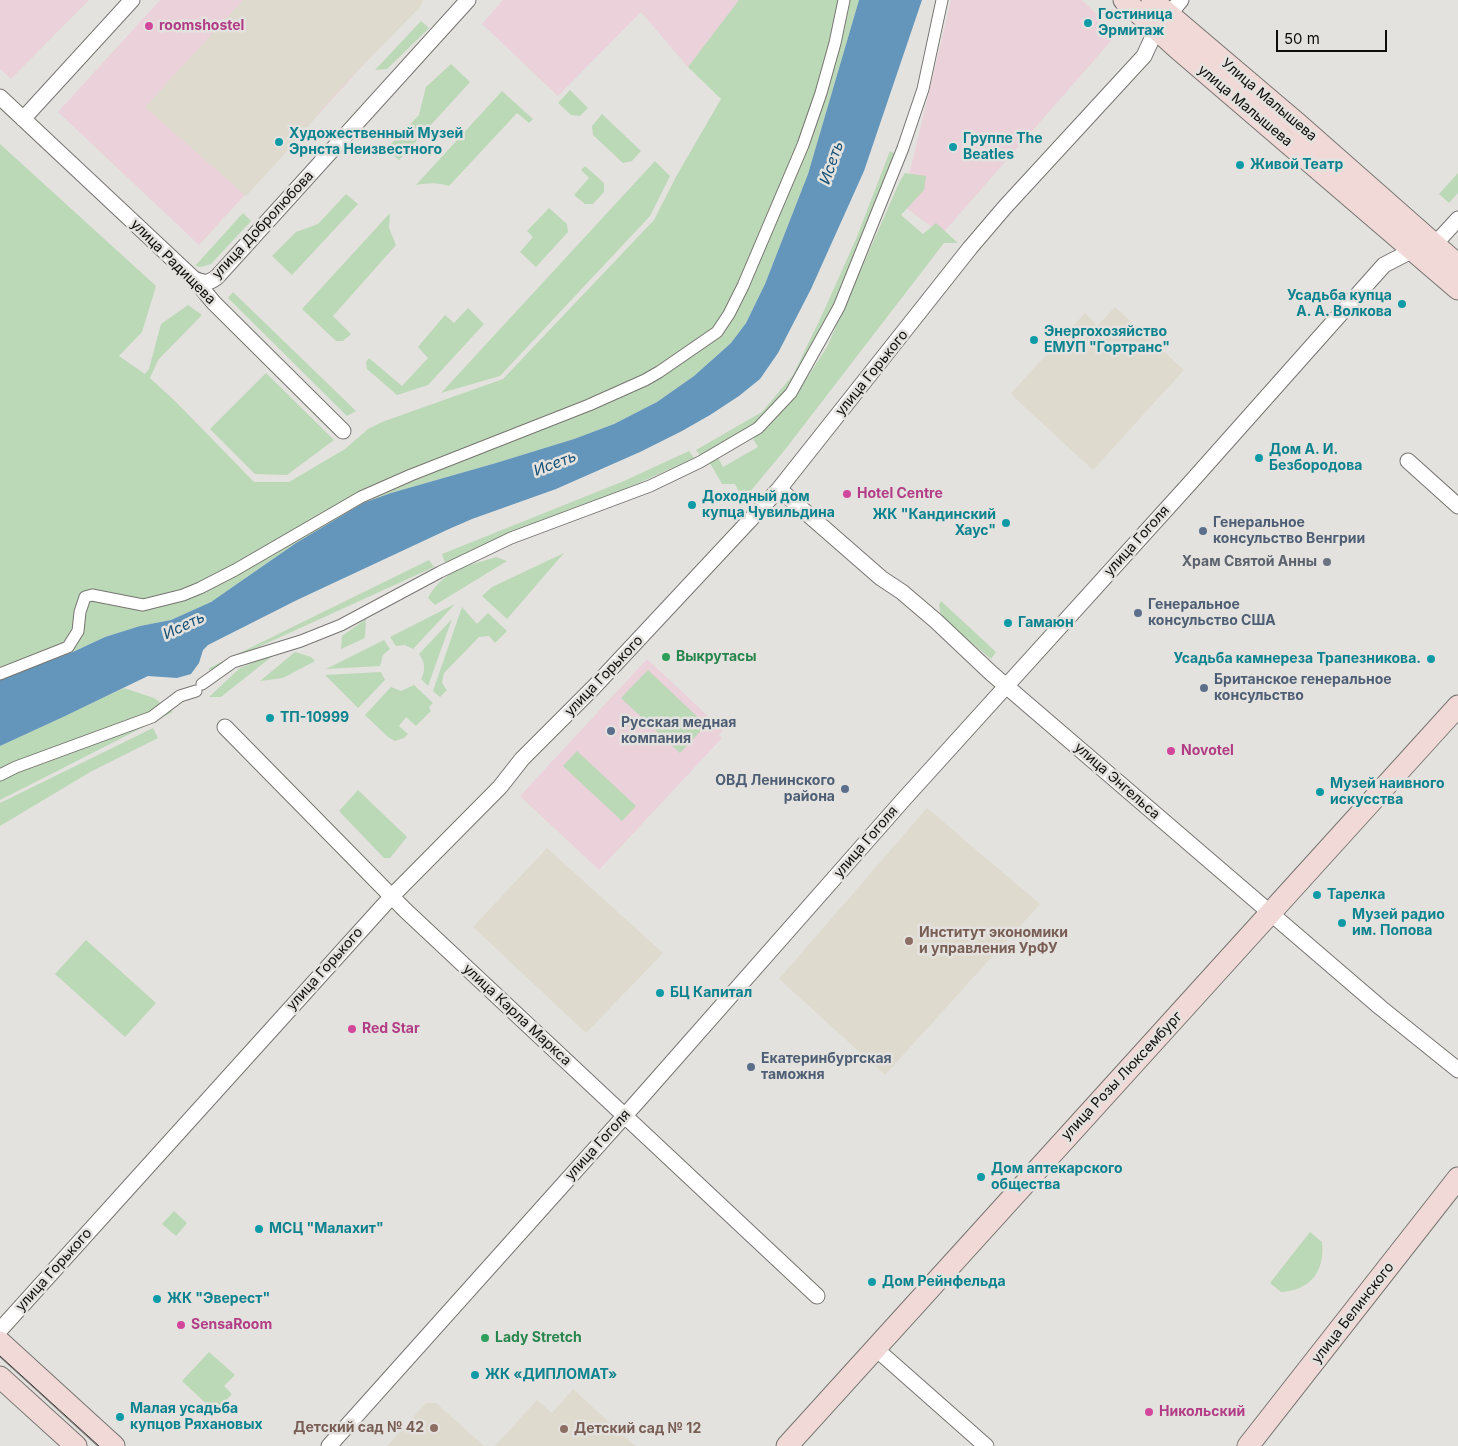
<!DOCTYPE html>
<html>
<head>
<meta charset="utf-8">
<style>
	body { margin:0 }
	#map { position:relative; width:1458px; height:1446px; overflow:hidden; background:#e4e2de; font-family:Inter,sans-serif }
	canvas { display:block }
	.scale { position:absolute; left:1276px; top:30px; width:111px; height:22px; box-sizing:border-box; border:2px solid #0e0d0c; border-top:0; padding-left:6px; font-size:15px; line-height:18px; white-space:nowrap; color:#0e0d0c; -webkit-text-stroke:4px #e4e2de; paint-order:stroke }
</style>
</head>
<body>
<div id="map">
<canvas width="1458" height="1446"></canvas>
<div class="scale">50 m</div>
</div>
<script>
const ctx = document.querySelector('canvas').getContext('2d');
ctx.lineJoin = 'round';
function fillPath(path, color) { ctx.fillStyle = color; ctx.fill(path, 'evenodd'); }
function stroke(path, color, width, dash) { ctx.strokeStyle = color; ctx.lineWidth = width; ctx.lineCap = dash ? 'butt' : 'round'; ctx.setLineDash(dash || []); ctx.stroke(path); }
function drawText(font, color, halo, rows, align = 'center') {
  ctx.font = font + ' Inter,sans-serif'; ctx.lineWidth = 5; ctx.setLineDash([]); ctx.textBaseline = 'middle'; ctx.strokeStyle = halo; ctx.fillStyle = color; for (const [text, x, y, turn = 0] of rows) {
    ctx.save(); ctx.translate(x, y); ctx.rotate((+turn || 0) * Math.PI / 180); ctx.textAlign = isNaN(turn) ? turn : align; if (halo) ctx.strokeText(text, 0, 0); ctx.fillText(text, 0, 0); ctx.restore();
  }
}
fillPath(new Path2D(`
	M 0,0 L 89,0 L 11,79 L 0,69 Z
	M 160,0 L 423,0 L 199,245 L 58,112 Z
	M 503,0 L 739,0 L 688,67 L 641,12 L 558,96 L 482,24 Z
	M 951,0 L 1082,0 L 1117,34 L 942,234 L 902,205 Z
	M 647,659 L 723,730 L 719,735 L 722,738 L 599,870 L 520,796 Z`), '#ead1da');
fillPath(new Path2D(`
	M 243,0 L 423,0 L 420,7 L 345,84 L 323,108 L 300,137 L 246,196 L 145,107 Z
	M 1115,307 L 1184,370 L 1093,470 L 1017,400 L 1011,393 L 1085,313 L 1097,326 Z
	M 927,808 L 1040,904 L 885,1075 L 779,979 Z
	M 547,848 L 663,953 L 586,1033 L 473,927 Z
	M 573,1389 L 635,1446 L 495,1446 L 537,1400 L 552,1413 Z
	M 426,1403 L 436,1403 L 484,1446 L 387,1446 Z`), '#dfdace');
fillPath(new Path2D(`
	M 739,0 L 859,0 L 808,174 L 765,284 L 746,323 L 731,343 L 694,376 L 657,402 L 614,424 L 574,439 L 496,463 L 391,493 L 363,503 L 296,543 L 211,602 L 171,620 L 140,626 L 105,637 L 75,651 L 0,680 L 0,144 L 156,286 L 142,332 L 119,356 L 145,374 L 149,369 L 161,324 L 188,305 L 202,315 L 158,360 L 150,378 L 176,402 L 254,482 L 289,482 L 345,449 L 368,429 L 382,422 L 503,379 L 654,220 L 677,175 L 721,99 L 688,67 Z
	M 421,21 L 429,28 L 387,69 L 375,70 Z
	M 451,64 L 470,82 L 399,160 L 386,149 L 419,115 L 426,87 Z
	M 570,90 L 588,108 L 580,116 L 571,115 L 558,103 Z
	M 502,91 L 533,119 L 529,123 L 517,113 L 449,186 C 437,182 428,183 416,185 Z
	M 602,114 L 641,151 L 632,161 L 623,163 L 593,135 L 592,126 Z
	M 890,151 L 898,155 L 895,166 L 835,302 L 792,391 L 763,419 L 703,459 L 696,450 L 762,412 L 793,375 L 822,315 L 856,239 Z
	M 655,161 L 670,176 L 650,216 L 500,376 L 441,393 Z
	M 585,166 L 604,183 L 604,192 L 593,204 L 585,204 L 574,195 L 589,178 L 581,170 Z
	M 905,173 L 926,176 L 924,190 L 901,215 L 923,234 L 936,223 L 958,243 L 944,243 L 784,451 L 743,500 L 735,484 L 722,484 L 710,463 L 718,458 L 723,467 L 758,447 L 753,439 L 792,401 L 827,347 L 899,183 Z
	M 1458,173 L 1458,193 L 1449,203 L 1439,194 Z
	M 346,194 L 358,204 L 292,275 L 272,256 L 296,232 L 318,224 Z
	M 549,208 L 567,224 L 568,232 L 536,267 L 520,252 L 533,237 L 527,231 Z
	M 243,213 L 251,221 L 211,264 L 201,267 L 195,266 Z
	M 390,213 L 389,228 L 396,245 L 333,316 L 351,334 L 343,341 L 336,341 L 302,309 Z
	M 233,292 L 356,411 L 347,416 L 228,298 Z
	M 468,308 L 484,324 L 428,385 L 397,395 L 367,369 L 366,362 L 369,358 L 402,386 L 428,358 L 418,347 L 445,315 L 454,323 Z
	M 266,373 L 334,440 L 287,475 L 255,474 L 210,429 Z
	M 689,451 L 694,458 L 610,496 L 445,563 L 442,554 L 624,481 Z
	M 564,553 L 507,619 L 482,596 L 492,587 Z
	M 496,557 L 507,561 L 435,605 L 428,598 C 443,570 468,566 496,557 Z
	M 429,560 L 434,567 L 230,660 L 210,674 L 209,668 Z
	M 941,601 L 996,652 L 991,659 L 941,617 L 939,605 Z
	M 455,604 L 413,649 L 405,645 L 396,646 L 390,637 Z
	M 462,607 L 477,624 L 488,613 L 507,631 L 495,643 L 489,636 L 479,637 L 444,673 L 442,683 L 447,690 L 440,697 L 433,691 Z
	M 366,619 L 365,638 L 341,649 L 342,636 Z
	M 452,619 L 428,686 L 421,679 C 426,670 425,662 419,654 Z
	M 384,640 L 390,649 L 383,655 L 380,666 L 326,669 Z
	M 295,652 L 311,657 L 315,661 L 283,678 L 260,681 Z
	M 275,654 L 221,697 L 209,697 L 240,668 Z
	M 648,670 L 706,725 L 680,753 L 621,698 Z
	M 381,672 L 385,680 L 358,708 L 325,675 Z
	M 414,685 L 433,703 L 429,707 L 431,711 L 416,726 L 406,717 L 399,726 L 408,734 L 404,738 L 395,741 L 388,737 L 365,715 L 391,687 L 401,691 Z
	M 124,688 L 154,698 L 173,712 L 0,800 L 0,746 Z
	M 153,728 L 158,738 L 92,771 L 0,826 L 0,803 Z
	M 577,751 L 636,806 L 622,821 L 563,766 Z
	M 358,790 L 407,837 L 390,858 L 384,858 L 339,811 Z
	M 86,940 L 156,1003 L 125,1037 L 55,974 Z
	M 174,1211 L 187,1223 L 176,1236 L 162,1224 Z
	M 1310,1232 L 1322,1242 C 1325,1271 1311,1290 1281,1292 L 1270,1283 Z
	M 209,1352 L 235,1375 L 224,1386 L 232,1394 L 215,1412 L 182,1381 Z`), '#bbd8b7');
fillPath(new Path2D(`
	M 859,0 L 922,0 L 864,171 L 811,289 L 778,353 L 760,379 L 739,396 L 710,415 L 682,431 L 640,452 L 556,489 L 472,519 L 449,529 L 297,600 L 208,645 L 203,650 L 199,663 L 191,674 L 177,678 L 148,676 L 63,717 L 0,746 L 0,680 L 75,651 L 105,637 L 140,626 L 171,620 L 211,602 L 296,543 L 363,503 L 391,493 L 496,463 L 574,439 L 614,424 L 657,402 L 694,376 L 731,343 L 746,323 L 765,284 L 808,174 Z`), '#6496bb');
const pedestrian = new Path2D(`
	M 0,674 L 68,647 L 78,631 L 80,612 L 85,597 L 92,595 L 143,605 L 183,595 L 200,588 L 235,570 L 361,497 L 411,475 L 589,405 L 645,380 L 659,372 L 717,332 L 729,314 L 743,286 L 803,145 L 821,93 L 835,43 L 844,0
	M 202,684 L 233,662 L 301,641 L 341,625 L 440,572 L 511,538 L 650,486 L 700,462 L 758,428 L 791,393 L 839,307 L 903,148 L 923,89 L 942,0
	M 0,775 L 16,767 L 152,717 L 180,696 L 196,691`);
const minor = new Path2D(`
	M 0,97 L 194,279 L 214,303 L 343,431
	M 23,119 L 132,0
	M 194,279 C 204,283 208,284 217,277 L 468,0
	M 1408,461 L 1458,506
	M 779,489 L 881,578 L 902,592 L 936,621 L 991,673 L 1246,892 L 1381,1008 L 1458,1070
	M 225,727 L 405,910 L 817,1296
	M 0,1330 L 392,896 L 500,787 L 522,759 L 594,687 L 779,489 L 970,248 L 1005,207 L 1144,56 L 1156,30 L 1181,0
	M 875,1348 L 986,1446
	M 329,1446 L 637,1102 L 904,799 L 1191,482 L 1384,265 L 1413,250 L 1435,244 L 1458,219`);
const secondary = new Path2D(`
	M 1124,0 L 1177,48 L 1458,289
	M 1152,0 L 1298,124 L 1458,265
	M 0,1342 L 114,1446
	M 0,1377 L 76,1446
	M 787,1446 L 1458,706
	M 1248,1446 L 1458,1178`);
stroke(pedestrian, '#777571', 13);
stroke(minor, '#777571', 17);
stroke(secondary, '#777571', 23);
stroke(pedestrian, '#fff', 11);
stroke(minor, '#fff', 15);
stroke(secondary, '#f0d9d7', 21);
stroke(new Path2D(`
	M 0,1356 L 99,1446`), '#3f3d3c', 1);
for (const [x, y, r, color] of [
	[1088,23,5,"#0f9aa8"],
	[149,26,5,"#d1479c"],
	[279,142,5,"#0f9aa8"],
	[953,147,5,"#0f9aa8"],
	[1240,165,5,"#0f9aa8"],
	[1402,304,5,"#0f9aa8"],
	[1034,340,5,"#0f9aa8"],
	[1259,458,5,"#0f9aa8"],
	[847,494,5,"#d1479c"],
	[692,505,5,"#0f9aa8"],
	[1006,523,5,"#0f9aa8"],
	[1203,531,5,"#5c6f8a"],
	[1327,562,5,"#6b7280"],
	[1138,613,5,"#5c6f8a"],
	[1008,623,5,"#0f9aa8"],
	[666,657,5,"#2e9e5b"],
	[1431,659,5,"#0f9aa8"],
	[1204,688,5,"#5c6f8a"],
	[270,718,5,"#0f9aa8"],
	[611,731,5,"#5c6f8a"],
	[1171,751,5,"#d1479c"],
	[845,789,5,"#5c6f8a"],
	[1320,792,5,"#0f9aa8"],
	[1317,895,5,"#0f9aa8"],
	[1342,923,5,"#0f9aa8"],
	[909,941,5,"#8d6e63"],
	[660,993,5,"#0f9aa8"],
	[352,1029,5,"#d1479c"],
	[751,1067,5,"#5c6f8a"],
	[981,1177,5,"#0f9aa8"],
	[259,1229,5,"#0f9aa8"],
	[872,1282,5,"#0f9aa8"],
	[157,1299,5,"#0f9aa8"],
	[181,1325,5,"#d1479c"],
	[485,1338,5,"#2e9e5b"],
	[475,1375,5,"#0f9aa8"],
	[1149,1412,5,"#d1479c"],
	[120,1417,5,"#0f9aa8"],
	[434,1428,5,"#8d6e63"],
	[564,1429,5,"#8d6e63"]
]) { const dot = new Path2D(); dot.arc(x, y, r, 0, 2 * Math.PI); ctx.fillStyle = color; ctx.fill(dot); stroke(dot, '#e4e2de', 2); }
drawText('bold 14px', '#0d838f', '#e4e2de', [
	["Гостиница",1098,15],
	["Эрмитаж",1098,31],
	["Художественный Музей",289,134],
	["Эрнста Неизвестного",289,150],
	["Группе The",963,139],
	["Beatles",963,155],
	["Живой Театр",1250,165],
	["Усадьба купца",1392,296,"right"],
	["А. А. Волкова",1392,312,"right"],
	["Энергохозяйство",1044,332],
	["ЕМУП \"Гортранс\"",1044,348],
	["Дом А. И.",1269,450],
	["Безбородова",1269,466],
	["Доходный дом",702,497],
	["купца Чувильдина",702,513],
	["ЖК \"Кандинский",996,515,"right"],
	["Хаус\"",996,531,"right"],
	["Гамаюн",1018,623],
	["Усадьба камнереза Трапезникова.",1421,659,"right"],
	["ТП-10999",280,718],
	["Музей наивного",1330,784],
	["искусства",1330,800],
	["Тарелка",1327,895],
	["Музей радио",1352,915],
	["им. Попова",1352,931],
	["БЦ Капитал",670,993],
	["Дом аптекарского",991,1169],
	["общества",991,1185],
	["МСЦ \"Малахит\"",269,1229],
	["Дом Рейнфельда",882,1282],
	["ЖК \"Эверест\"",167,1299],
	["ЖК «ДИПЛОМАТ»",485,1375],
	["Малая усадьба",130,1409],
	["купцов Ряхановых",130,1425]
], 'left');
drawText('bold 14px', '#b23c85', '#e4e2de', [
	["roomshostel",159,26],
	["Hotel Centre",857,494],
	["Novotel",1181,751],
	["Red Star",362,1029],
	["SensaRoom",191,1325],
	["Никольский",1159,1412]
], 'left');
drawText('14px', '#0e0d0c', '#e4e2de', [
	["Улица Малышева",1269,100,40],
	["улица Малышева",1245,106,40],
	["улица Добролюбова",263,225,-47],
	["улица Радищева",173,262,45],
	["улица Горького",872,373,-51],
	["улица Гоголя",1137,541,-48],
	["улица Горького",604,676,-46],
	["улица Энгельса",1117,781,41],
	["улица Гоголя",866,842,-49],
	["улица Горького",325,969,-48],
	["улица Карла Маркса",517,1015,43],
	["улица Розы Люксембург",1122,1076,-47],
	["улица Гоголя",598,1145,-48],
	["улица Горького",54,1270,-48],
	["улица Белинского",1353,1313,-52]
]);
drawText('bold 14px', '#4e5e75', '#e4e2de', [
	["Генеральное",1213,523],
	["консульство Венгрии",1213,539],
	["Генеральное",1148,605],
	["консульство США",1148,621],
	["Британское генеральное",1214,680],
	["консульство",1214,696],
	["Русская медная",621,723],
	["компания",621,739],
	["ОВД Ленинского",835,781,"right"],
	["района",835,797,"right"],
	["Екатеринбургская",761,1059],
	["таможня",761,1075]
], 'left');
drawText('bold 14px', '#5b616d', '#e4e2de', [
	["Храм Святой Анны",1317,562]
], 'right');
drawText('bold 14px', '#27864d', '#e4e2de', [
	["Выкрутасы",676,657],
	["Lady Stretch",495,1338]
], 'left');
drawText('bold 14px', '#785e54', '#e4e2de', [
	["Институт экономики",919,933],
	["и управления УрФУ",919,949],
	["Детский сад № 42",424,1428,"right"],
	["Детский сад № 12",574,1429]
], 'left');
drawText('italic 15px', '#144f75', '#e4e2de', [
	["Исеть",832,163,-71],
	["Исеть",555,464,-21],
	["Исеть",184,626,-25]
]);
</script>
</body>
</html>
